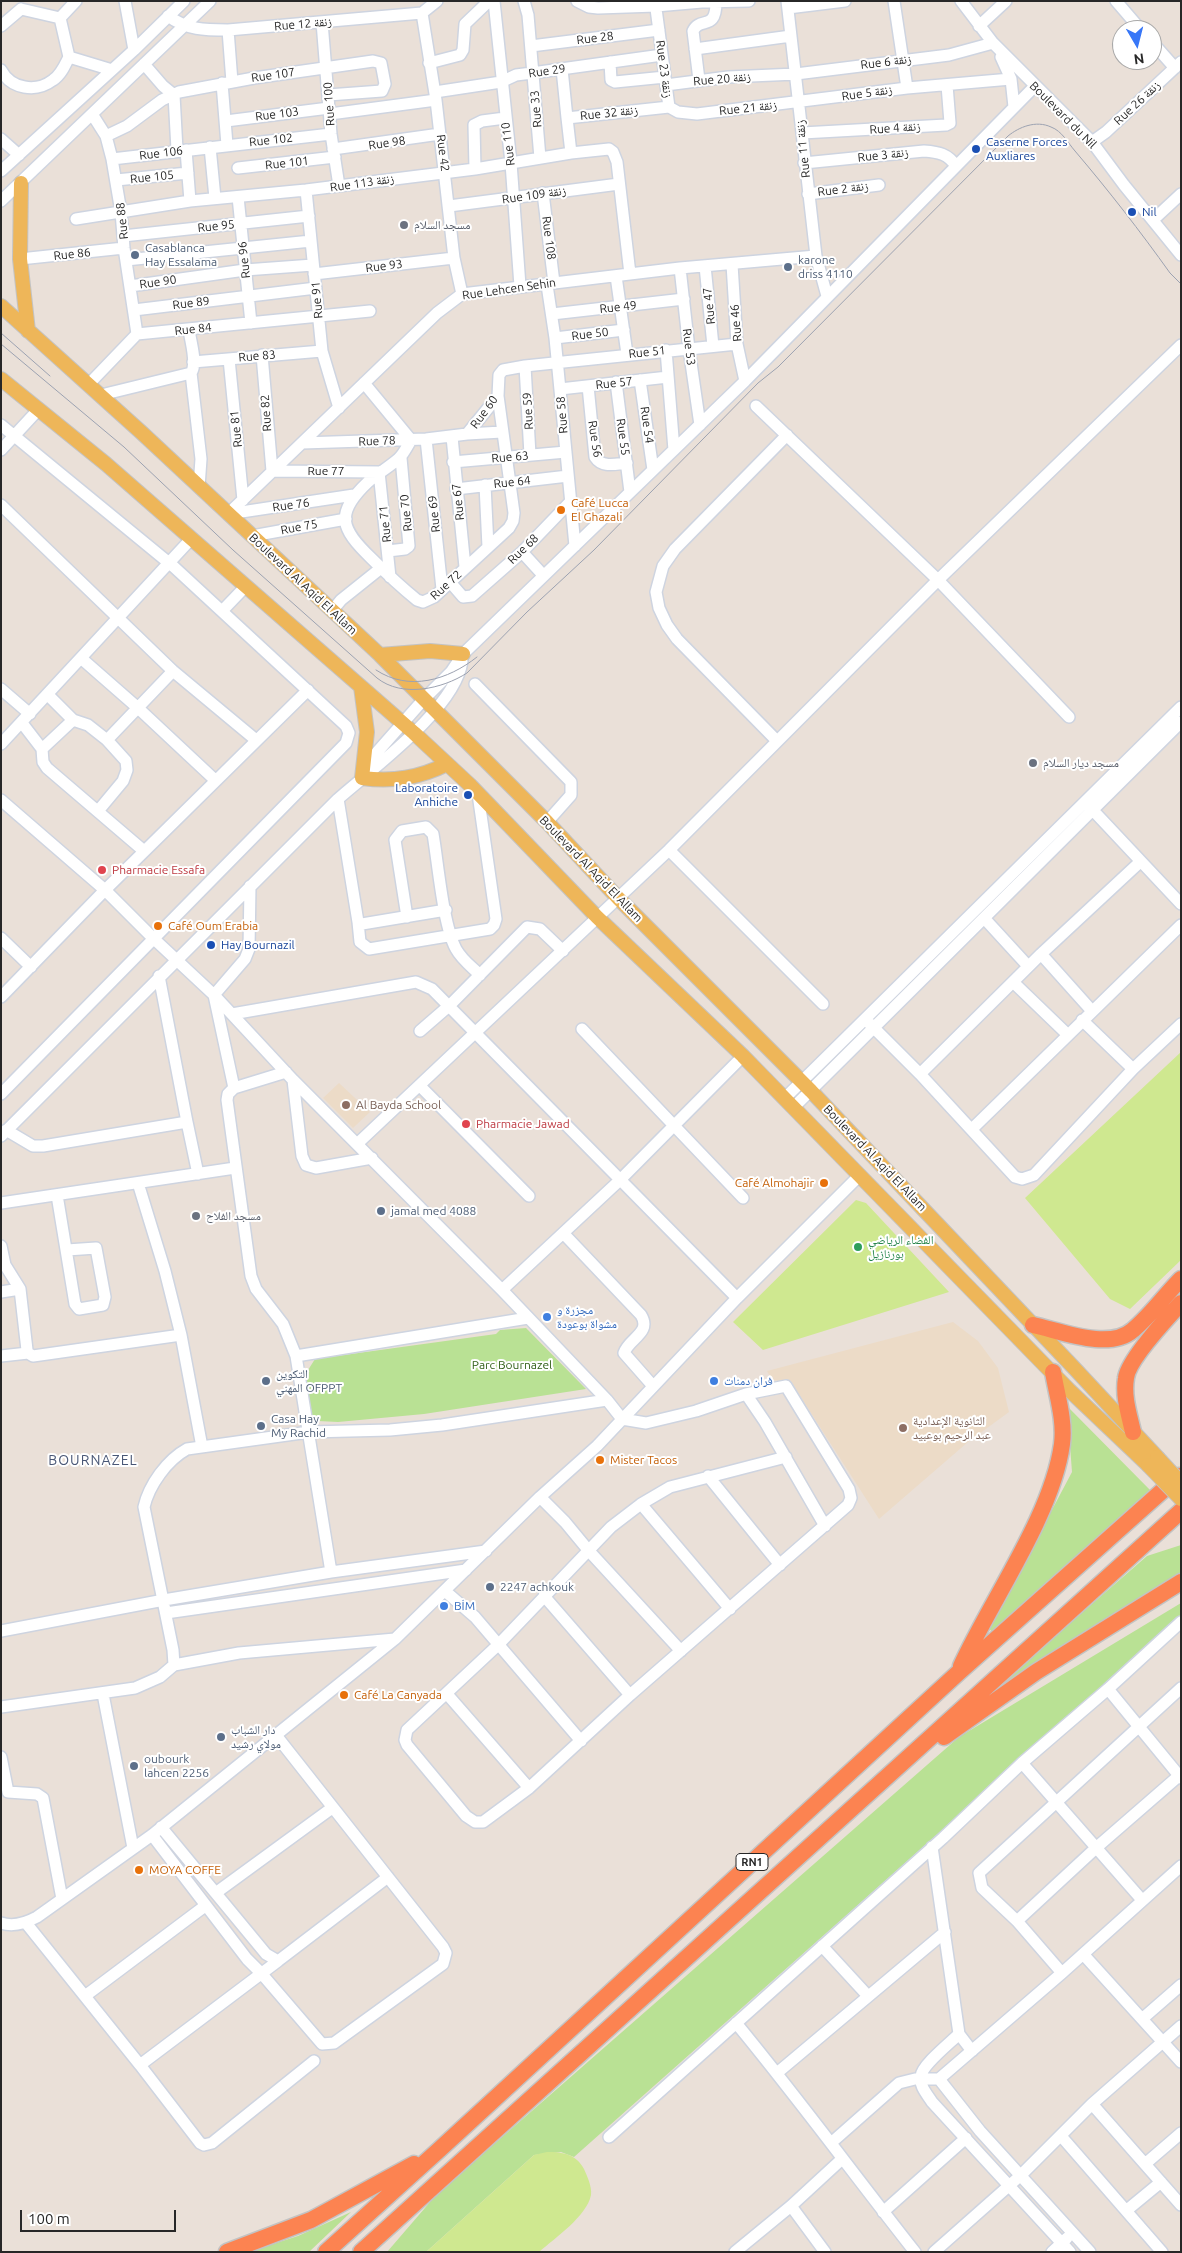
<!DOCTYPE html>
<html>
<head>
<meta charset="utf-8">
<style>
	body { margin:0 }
	#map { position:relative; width:1182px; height:2253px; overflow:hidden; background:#eae0d8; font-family:Ubuntu,sans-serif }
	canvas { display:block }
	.frame { position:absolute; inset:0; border:2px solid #272727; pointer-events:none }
	.north { position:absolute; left:1112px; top:20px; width:50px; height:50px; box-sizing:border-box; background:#fff; border:1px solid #a9a9a9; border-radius:50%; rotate:172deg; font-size:14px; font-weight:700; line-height:20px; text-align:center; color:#272727 }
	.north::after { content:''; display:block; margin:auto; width:18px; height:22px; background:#3877f7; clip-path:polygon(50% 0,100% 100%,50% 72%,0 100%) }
	.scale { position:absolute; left:20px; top:2210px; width:156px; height:22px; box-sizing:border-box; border:2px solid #272727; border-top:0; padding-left:6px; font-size:15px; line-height:18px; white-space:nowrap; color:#272727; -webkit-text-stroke:4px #fff; paint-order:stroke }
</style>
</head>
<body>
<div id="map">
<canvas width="1182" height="2253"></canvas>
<div class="frame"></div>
<div class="north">N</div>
<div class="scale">100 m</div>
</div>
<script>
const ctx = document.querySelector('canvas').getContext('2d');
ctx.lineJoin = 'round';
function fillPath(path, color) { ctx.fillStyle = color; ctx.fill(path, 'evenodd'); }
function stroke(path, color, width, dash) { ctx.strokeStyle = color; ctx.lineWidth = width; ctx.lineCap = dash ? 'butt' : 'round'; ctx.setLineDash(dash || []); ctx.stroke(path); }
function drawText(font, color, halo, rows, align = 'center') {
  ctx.font = font + ' Ubuntu,"Noto Naskh Arabic",sans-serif'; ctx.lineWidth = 4; ctx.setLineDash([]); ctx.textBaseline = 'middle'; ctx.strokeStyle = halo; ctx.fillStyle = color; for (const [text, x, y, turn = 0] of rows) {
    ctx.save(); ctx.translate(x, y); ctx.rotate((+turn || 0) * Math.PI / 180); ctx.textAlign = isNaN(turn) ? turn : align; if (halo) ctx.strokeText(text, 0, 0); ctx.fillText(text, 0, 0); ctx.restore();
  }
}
fillPath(new Path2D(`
	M 339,1083 L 370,1112 L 353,1128 L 323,1098 Z
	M 953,1322 L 978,1341 L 998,1368 L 1009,1412 L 968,1442 L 879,1519 L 791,1382 L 772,1380 L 767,1371 Z`), '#ecdbc7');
fillPath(new Path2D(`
	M 526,1328 L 586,1389 L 424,1414 L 338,1422 L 318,1421 L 308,1416 L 303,1378 L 315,1359 L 496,1334 L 500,1330 Z
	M 1067,1406 L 1152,1492 L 994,1633 L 989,1629 L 1072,1472 Z
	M 1181,1545 L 1181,1579 L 990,1693 L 1147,1556 Z
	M 1181,1603 L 1181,1618 L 574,2157 L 561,2152 L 534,2155 L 426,2252 L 387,2252 L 437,2194 L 959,1737 Z
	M 351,2212 L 309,2252 L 248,2252 L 298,2236 Z`), '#b9e194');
fillPath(new Path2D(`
	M 1181,1052 L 1181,1260 L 1130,1309 L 1110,1299 L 1025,1198 Z
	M 856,1200 L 866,1203 L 949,1292 L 763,1350 L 733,1322 Z
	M 547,2152 C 563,2152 576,2154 584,2169 C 587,2176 592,2186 591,2195 C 587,2216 555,2238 539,2252 L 426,2252 L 534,2155 Z`), '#cfe890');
const minor = new Path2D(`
	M 125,1 L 134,50
	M 494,1 L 511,163 L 520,286
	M 524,1 L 528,15 L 540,158
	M 577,1 L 589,7 L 598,8 L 656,6 L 702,2 L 749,1
	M 655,1 L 669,107 L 678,112 L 697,114 L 907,88 L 894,1
	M 787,1 L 816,256 L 827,296
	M 961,1 L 993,43 L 1092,142 L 1124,185 L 1181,255
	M 1116,1 L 1141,30
	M 788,8 L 845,1
	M 21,9 L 60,18 L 76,1
	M 422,13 L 436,100 L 454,258 L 462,294
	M 168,16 C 187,30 205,30 228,30 L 422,13 L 437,1
	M 322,22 L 331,134 L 339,186
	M 1,26 L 21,9
	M 979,26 L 1006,1
	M 228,30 L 232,82
	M 1152,42 L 1175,68
	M 531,46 L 659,30
	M 695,49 L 791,36
	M 69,57 L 112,70
	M 1001,57 L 1011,79 L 1014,107
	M 610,62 L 611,80 L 615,82 L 665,77
	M 429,63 L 460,55 L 463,50 L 465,24 L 489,1
	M 144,64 L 163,86 L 174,95 L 177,150
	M 562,69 L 567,118 L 669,107
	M 1,70 C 11,89 36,93 53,80 C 61,75 65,65 69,57 L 60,18
	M 699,80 L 693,31 C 700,16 716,32 716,2
	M 222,83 L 227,145
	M 666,85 L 728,77 L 796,74 L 949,55 L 993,43
	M 907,88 L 1011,79
	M 435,92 L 501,82 L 516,75 L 532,73 L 662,55
	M 92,114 L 106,136 L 112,159 L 121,212 L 124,248 L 137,334
	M 330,114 L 436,100
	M 567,118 L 571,153
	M 226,121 L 329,108
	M 802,133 L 946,125 L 950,123 L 947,85
	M 106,136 L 127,126 L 162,100 L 179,92 L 254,78 L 373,61 L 381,63 L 385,84 L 382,91 L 328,95
	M 1,139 L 19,155
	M 1092,142 L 1106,132 L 1181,62
	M 210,147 L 215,198
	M 333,149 L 440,134
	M 186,150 L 190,201
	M 112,159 L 331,134
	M 804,163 L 924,151 C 939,152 948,154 956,166
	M 238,168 L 335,157
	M 475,169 L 474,125 L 482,121 L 505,118
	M 1,171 L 134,50 L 184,1
	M 116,180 L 188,173
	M 306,190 L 322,351 L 339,408
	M 543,193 L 554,283
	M 808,194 L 879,185
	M 238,197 L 251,323
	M 1,201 L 210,1
	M 449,206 L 619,184
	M 76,219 L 190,201 L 306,190 L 475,169 L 571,153 L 609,149 L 613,152 L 617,162 L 630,274
	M 1153,220 L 1181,194
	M 123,236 L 309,216
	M 20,259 L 124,248
	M 126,260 L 311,241
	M 732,264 L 737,344 L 745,381
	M 705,266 L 713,346
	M 680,268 L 689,349 L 700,425
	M 314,274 L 454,258
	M 616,276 L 627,354
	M 547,285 L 555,338 L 575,546
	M 130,286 L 245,270 L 313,265
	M 134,310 L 316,288
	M 552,314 L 684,299
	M 555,338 L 624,330
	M 666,350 L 674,450
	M 262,355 L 272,471 L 379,472 L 390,577
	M 229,359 L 243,500
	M 193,362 L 322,351
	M 525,366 L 530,455
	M 191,373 L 201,459 L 199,487
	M 640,380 L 653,470
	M 616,382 L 630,492
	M 364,383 L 411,440 C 408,445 405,451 401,456 C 396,463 376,474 368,482 C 334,514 341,529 371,558 C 386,573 401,587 417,600 L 423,602 L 434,597 L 509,528 L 513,521 L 514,513 L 498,396
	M 88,385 L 137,334 L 370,311
	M 588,386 L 595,457 C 602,468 615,464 627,463
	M 560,389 L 668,377
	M 101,395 L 191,373 C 198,363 190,341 189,329
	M 756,406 L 938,580 L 1069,717
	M 1,425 L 174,567 L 346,726 L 349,733 L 346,743 L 1,1094
	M 467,434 L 502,432
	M 452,437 L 465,567
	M 426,439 L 442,589
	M 302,443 L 426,439 L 467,434 L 498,396 L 499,375 L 503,370 L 525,366 L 737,344
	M 1,450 L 38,410
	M 453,462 L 566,452
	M 485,485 L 488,547
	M 456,489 L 568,476
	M 1,505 L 173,671 L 256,740
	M 228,514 L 437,313 L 462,294 L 680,268 L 816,256
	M 228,514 L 354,495
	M 252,536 L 346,519
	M 388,551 L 405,549 L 409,546 L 401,458
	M 522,552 L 543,575
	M 450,582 L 463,597 L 472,596 L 522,552 L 571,501
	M 222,611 L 246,586
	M 332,611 L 341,600 L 381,568
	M 82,659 L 138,708 L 215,780
	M 475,684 L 571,782 L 571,795 L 547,822
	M 1,689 L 30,714
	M 48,695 L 73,720 L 88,725 L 107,740 L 126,761 L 127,770 L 123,781 L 98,811
	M 22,723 L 42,749 L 43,762 L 47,768 L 144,851
	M 107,740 L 173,671
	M 777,741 L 677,639 L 667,625 L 659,608 L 656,592 L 663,566 L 675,549 L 787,435
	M 1,744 L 191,539
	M 42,749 L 73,720
	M 364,774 L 371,759 L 424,699 L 451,672 L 463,654 L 745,381 L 1035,86
	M 338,799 L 358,922 L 362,924 L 446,910
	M 1,800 L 105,890 L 153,938 L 214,995 L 293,1080 L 502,1290 L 607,1400 L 622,1419 L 646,1423 L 696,1411 L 746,1394 L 786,1386 L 849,1489 L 851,1498 L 848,1505 L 630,1695 L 529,1788 L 483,1822 L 475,1822 L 466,1816 L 407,1745 L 405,1740 L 407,1730 L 498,1645 L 611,1527 L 641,1504 L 670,1487 L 786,1457
	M 1088,805 L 1181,904
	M 669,850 L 823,1004
	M 407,917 L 395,840 L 402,831 L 426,827 L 433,834 C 438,863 443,925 456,949 C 462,960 472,967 480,975
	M 984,918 L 1028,966
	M 358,922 L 360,942 L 369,949 L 490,929 L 494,925 L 496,919 L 478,794
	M 1,938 L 31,967
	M 1041,954 L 1092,1011
	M 159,976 L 187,1122
	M 1013,982 L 1068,1035
	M 1,997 L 105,890 L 308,690
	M 232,1014 L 416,982 L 432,989 L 737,1298
	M 1082,1020 L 1133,1069
	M 869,1023 L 920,1074 L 1015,1177 L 1022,1179 L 1034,1175 L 1133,1069 L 1181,1024
	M 582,1029 L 743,1198
	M 420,1031 L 450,1005 L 527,927 L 540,929 L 563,951
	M 286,1072 L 234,1088 L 228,1094 L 227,1100 L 251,1276 L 256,1289 L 283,1324 L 296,1356 L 331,1572
	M 920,1074 L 1041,954 L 1140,862
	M 293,1080 L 302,1156 L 306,1165 L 316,1168 L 372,1158
	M 420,1086 L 529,1196
	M 234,1088 L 214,995 L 245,959 L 249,949 L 250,886
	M 785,1098 L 1181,707
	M 794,1107 L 1181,722
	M 972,1129 L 1181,925
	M 6,1130 L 33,1146 L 43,1146 L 187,1122 L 198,1174
	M 1,1136 L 338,799 C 373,768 456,708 462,661
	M 357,1144 L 669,850 L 938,580 L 1181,345
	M 138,1183 L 165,1271 L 181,1335 L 202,1447
	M 57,1195 L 75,1304 L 79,1309 L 103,1305 L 105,1297 L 96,1248 L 67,1250
	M 1,1203 L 235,1168
	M 564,1234 L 641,1315 C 652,1333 629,1338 624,1353 L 653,1386
	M 1,1246 L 5,1265 L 20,1289 L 27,1350 L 28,1353 L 33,1356 L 181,1335
	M 502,1290 L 620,1180 L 743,1056
	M 1,1292 L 20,1289
	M 1,1356 L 28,1353
	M 296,1356 L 528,1318
	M 746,1394 L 765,1422 L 825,1526
	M 708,1476 L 780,1565
	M 540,1497 L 565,1522 L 589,1551 L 681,1651
	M 641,1504 L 730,1609
	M 445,1591 L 475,1617 L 581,1741
	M 544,1596 L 630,1695
	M 166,1613 L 466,1570
	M 1,1631 L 164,1600 L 331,1572 L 486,1551
	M 174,1665 L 173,1650 L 144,1507 C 149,1485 167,1460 187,1449 L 309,1432 L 390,1430 L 442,1425 L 607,1400
	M 1108,1689 L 1181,1622
	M 103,1694 L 133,1848
	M 447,1694 L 529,1788
	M 1,1707 L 135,1688 L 160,1677 L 174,1665 L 239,1653 L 395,1639
	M 1,1757 L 8,1792 L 37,1794 L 43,1798 L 62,1899
	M 1022,1763 L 1142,1900
	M 161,1827 L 266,1954 L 278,1961 L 388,1877
	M 152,1835 L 247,1959 L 261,1973 L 322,2044 L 334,2043 L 443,1964 L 446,1953 L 443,1947 L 275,1734
	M 932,1847 L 959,2034 L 972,2051
	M 217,1892 L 332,1808
	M 1017,1921 L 982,1888 L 979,1873 L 1181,1688
	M 1,1923 C 13,1927 26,1923 37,1917 L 152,1835 L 395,1639 L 540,1497 L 597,1446 L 737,1298 L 860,1175
	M 26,1923 L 140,2065 L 278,1961
	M 822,1946 L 868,1996
	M 1083,1954 L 1181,2062
	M 1062,1973 L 1017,1921 L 1097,1847 L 1181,1774
	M 85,1996 L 205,1906
	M 1142,2019 L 1181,1985
	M 736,2023 C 798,2098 855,2176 915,2252
	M 959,2034 C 950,2043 922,2065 921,2076 C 919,2086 927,2094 932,2102 L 1070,2252
	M 140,2065 L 200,2143 L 204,2145 L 212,2143 L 314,2061
	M 777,2073 L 945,1932
	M 939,2079 L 980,2131 L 1090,2252
	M 1092,2104 L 1181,2205
	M 1061,2136 L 1162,2252
	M 609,2137 L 943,1838 L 1022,1763 L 1108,1689 L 1181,1778
	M 831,2143 L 899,2083 L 915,2079 L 939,2079 L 1062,1973 L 1181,1866
	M 1145,2164 L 1181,2133
	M 791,2206 L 825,2252
	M 1127,2210 L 1161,2182
	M 883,2212 L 966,2138
	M 735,2252 L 791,2206 L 842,2159
	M 934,2252 L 1020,2176 L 1092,2104 L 1181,2026
	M 1052,2252 L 1067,2238`);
const major = new Path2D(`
	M 21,183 L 20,259 L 28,331
	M 1,306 L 142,433 L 380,655 L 547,822 L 618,898 L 811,1091 L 1076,1370 L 1157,1457
	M 1,379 L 106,464 L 414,733 L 471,786 L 597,917 L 743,1056 L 1068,1389 L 1148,1465
	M 380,655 L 430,651 L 463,654
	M 361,687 L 367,732 L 362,778 C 393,782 419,778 447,764`);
const highway = new Path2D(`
	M 1033,1325 C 1061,1331 1109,1351 1133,1330 C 1151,1315 1165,1295 1181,1279
	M 1133,1432 C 1129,1414 1123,1397 1126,1378 C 1128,1360 1167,1318 1181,1303
	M 961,1666 C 991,1600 1052,1516 1062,1444 C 1065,1420 1057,1396 1053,1372
	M 944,1737 L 1036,1672 L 1181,1582
	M 227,2252 L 311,2220 L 414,2164
	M 326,2252 L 440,2149 L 958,1673 L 1179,1476
	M 361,2252 L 1181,1511`);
stroke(minor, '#ced4e0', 14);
stroke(major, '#c3c3c3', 16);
stroke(highway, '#c3c3c3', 19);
stroke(minor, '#fff', 11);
stroke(major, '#eeb659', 14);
stroke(highway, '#fc8351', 16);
stroke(new Path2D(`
	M 1,333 L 50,376
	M 1,344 L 124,447 L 233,550 L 377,678 C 402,698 442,689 467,673 L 527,612 L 594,550 L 758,383 L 778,367 L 1008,136 C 1019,127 1036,120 1051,127 C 1062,131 1068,143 1075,151 C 1109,191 1140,231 1170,273 L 1181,284
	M 376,670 C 409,692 448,680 477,657`), '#9ca2b1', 1);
const majorBridge = new Path2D(`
	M 1157,1457 L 1181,1483
	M 1148,1465 L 1181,1499`);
stroke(majorBridge, '#c3c3c3', 16, []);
stroke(majorBridge, '#eeb659', 14);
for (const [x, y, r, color] of [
	[976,149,5,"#1a4fb4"],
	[1132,212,5,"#1a4fb4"],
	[404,225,5,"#6b7280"],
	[135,255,5,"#5c6f8a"],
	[788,267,5,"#5c6f8a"],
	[561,510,5,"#e8710a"],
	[1033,763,5,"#6b7280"],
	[468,795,5,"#1a4fb4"],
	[102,870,5,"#e0444e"],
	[158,926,5,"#e8710a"],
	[211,945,5,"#1a4fb4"],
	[346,1105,5,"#8d6e63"],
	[466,1124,5,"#e0444e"],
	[824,1183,5,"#e8710a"],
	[381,1211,5,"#5c6f8a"],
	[196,1216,5,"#6b7280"],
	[858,1247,5,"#2e9e5b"],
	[547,1317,5,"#3f7fe0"],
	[266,1381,5,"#5c6f8a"],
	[714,1381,5,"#3f7fe0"],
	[261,1426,5,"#5c6f8a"],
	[903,1428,5,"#8d6e63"],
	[600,1460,5,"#e8710a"],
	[490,1587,5,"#5c6f8a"],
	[444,1606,5,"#3f7fe0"],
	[344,1695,5,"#e8710a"],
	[221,1737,5,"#5c6f8a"],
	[134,1766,5,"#5c6f8a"],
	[139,1870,5,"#e8710a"]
]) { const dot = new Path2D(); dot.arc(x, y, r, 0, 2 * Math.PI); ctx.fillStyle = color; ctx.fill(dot); stroke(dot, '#fff', 2); }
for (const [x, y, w] of [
	[752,1862,32]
]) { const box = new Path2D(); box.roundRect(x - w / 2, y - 8.5, w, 17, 4); ctx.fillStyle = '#fff'; ctx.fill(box); stroke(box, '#272727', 1); }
drawText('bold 11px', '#272727', null, [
	["RN1",752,1862]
]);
drawText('12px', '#272727', '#fff', [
	["Rue 12 زنقة",303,24,-5],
	["Rue 28",595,38,-7],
	["Rue 6 زنقة",886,62,-7],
	["Rue 23 زنقة",664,69,82],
	["Rue 29",547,71,-8],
	["Rue 107",273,75,-8],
	["Rue 20 زنقة",722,79,-5],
	["Rue 5 زنقة",867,93,-8],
	["Rue 26 زنقة",1137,103,-43],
	["Rue 100",329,104,-94],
	["Rue 21 زنقة",748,108,-6],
	["Rue 33",536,109,-95],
	["Rue 32 زنقة",609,113,-6],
	["Rue 103",277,114,-7],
	["Boulevard du Nil",1063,115,45],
	["Rue 4 زنقة",895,128,-4],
	["Rue 102",271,140,-6],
	["Rue 98",387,143,-8],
	["Rue 110",508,144,-97],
	["Rue 11 زنقة",803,149,-96],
	["Rue 106",161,153,-7],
	["Rue 42",443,153,83],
	["Rue 3 زنقة",883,155,-6],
	["Rue 101",287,163,-6],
	["Rue 105",152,177,-6],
	["Rue 113 زنقة",362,183,-8],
	["Rue 2 زنقة",843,189,-7],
	["Rue 109 زنقة",534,195,-8],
	["Rue 88",122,221,-96],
	["Rue 95",216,226,-6],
	["Rue 108",549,238,83],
	["Rue 86",72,254,-6],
	["Rue 96",244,260,-96],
	["Rue 93",384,266,-7],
	["Rue 90",158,282,-8],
	["Rue Lehcen Sehin",509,289,-8],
	["Rue 91",317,300,-95],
	["Rue 89",191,303,-7],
	["Rue 47",709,306,-96],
	["Rue 49",618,307,-6],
	["Rue 46",736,323,-95],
	["Rue 84",193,329,-6],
	["Rue 50",590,334,-7],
	["Rue 53",689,347,83],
	["Rue 51",647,352,-6],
	["Rue 83",257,356,-5],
	["Rue 57",614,383,-6],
	["Rue 59",528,411,-93],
	["Rue 60",484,412,-54],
	["Rue 82",266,413,-94],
	["Rue 58",562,415,-95],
	["Rue 54",647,425,82],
	["Rue 81",236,429,-96],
	["Rue 55",623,437,82],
	["Rue 56",595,439,81],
	["Rue 78",377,441,-2],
	["Rue 63",510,457,-5],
	["Rue 77",326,471],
	["Rue 64",512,482,-6],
	["Rue 67",458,502,-96],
	["Rue 76",291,505,-8],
	["Rue 70",406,513,-96],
	["Rue 69",434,514,-96],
	["Rue 71",385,524,-96],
	["Rue 75",299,527,-11],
	["Rue 68",523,549,-44],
	["Boulevard Al Aqid El Allam",303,584,43],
	["Rue 72",446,585,-42],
	["Boulevard Al Aqid El Allam",591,869,46],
	["Boulevard Al Aqid El Allam",875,1158,46]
]);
drawText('12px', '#164399', '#fff', [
	["Caserne Forces",986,142],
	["Auxliares",986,156],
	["Nil",1142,212],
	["Laboratoire",458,788,"right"],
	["Anhiche",458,802,"right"],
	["Hay Bournazil",221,945]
], 'left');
drawText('12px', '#5b616d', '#fff', [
	["مسجد السلام",414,225],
	["مسجد ديار السلام",1043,763],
	["مسجد الفلاح",206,1216]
], 'left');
drawText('12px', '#4e5e75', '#fff', [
	["Casablanca",145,248],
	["Hay Essalama",145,262],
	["karone",798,260],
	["driss 4110",798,274],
	["jamal med 4088",391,1211],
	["التكوين",276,1374],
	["المهني OFPPT",276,1388],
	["Casa Hay",271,1419],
	["My Rachid",271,1433],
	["2247 achkouk",500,1587],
	["دار الشباب",231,1730],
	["مولاي رشيد",231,1744],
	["oubourk",144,1759],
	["lahcen 2256",144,1773]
], 'left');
drawText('12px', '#c56008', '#fff', [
	["Café Lucca",571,503],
	["El Ghazali",571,517],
	["Café Oum Erabia",168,926],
	["Café Almohajir",814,1183,"right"],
	["Mister Tacos",610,1460],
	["Café La Canyada",354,1695],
	["MOYA COFFE",149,1870]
], 'left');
drawText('12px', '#be3a42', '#fff', [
	["Pharmacie Essafa",112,870],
	["Pharmacie Jawad",476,1124]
], 'left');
drawText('12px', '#785e54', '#fff', [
	["Al Bayda School",356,1105],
	["الثانوية الإعدادية",913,1421],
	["عبد الرحيم بوعبيد",913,1435]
], 'left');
drawText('12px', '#27864d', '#fff', [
	["الفضاء الرياضي",868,1240],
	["بورنازيل",868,1254]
], 'left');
drawText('12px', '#366cbe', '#fff', [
	["مجزرة و",557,1310],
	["مشواة بوعودة",557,1324],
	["فران دمنات",724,1381],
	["BİM",454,1606]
], 'left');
drawText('12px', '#33611a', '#fff', [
	["Parc Bournazel",512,1365]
]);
ctx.letterSpacing = '1px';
drawText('14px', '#495776', '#fff', [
	["BOURNAZEL",93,1460]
]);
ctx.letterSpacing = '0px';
</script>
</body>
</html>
